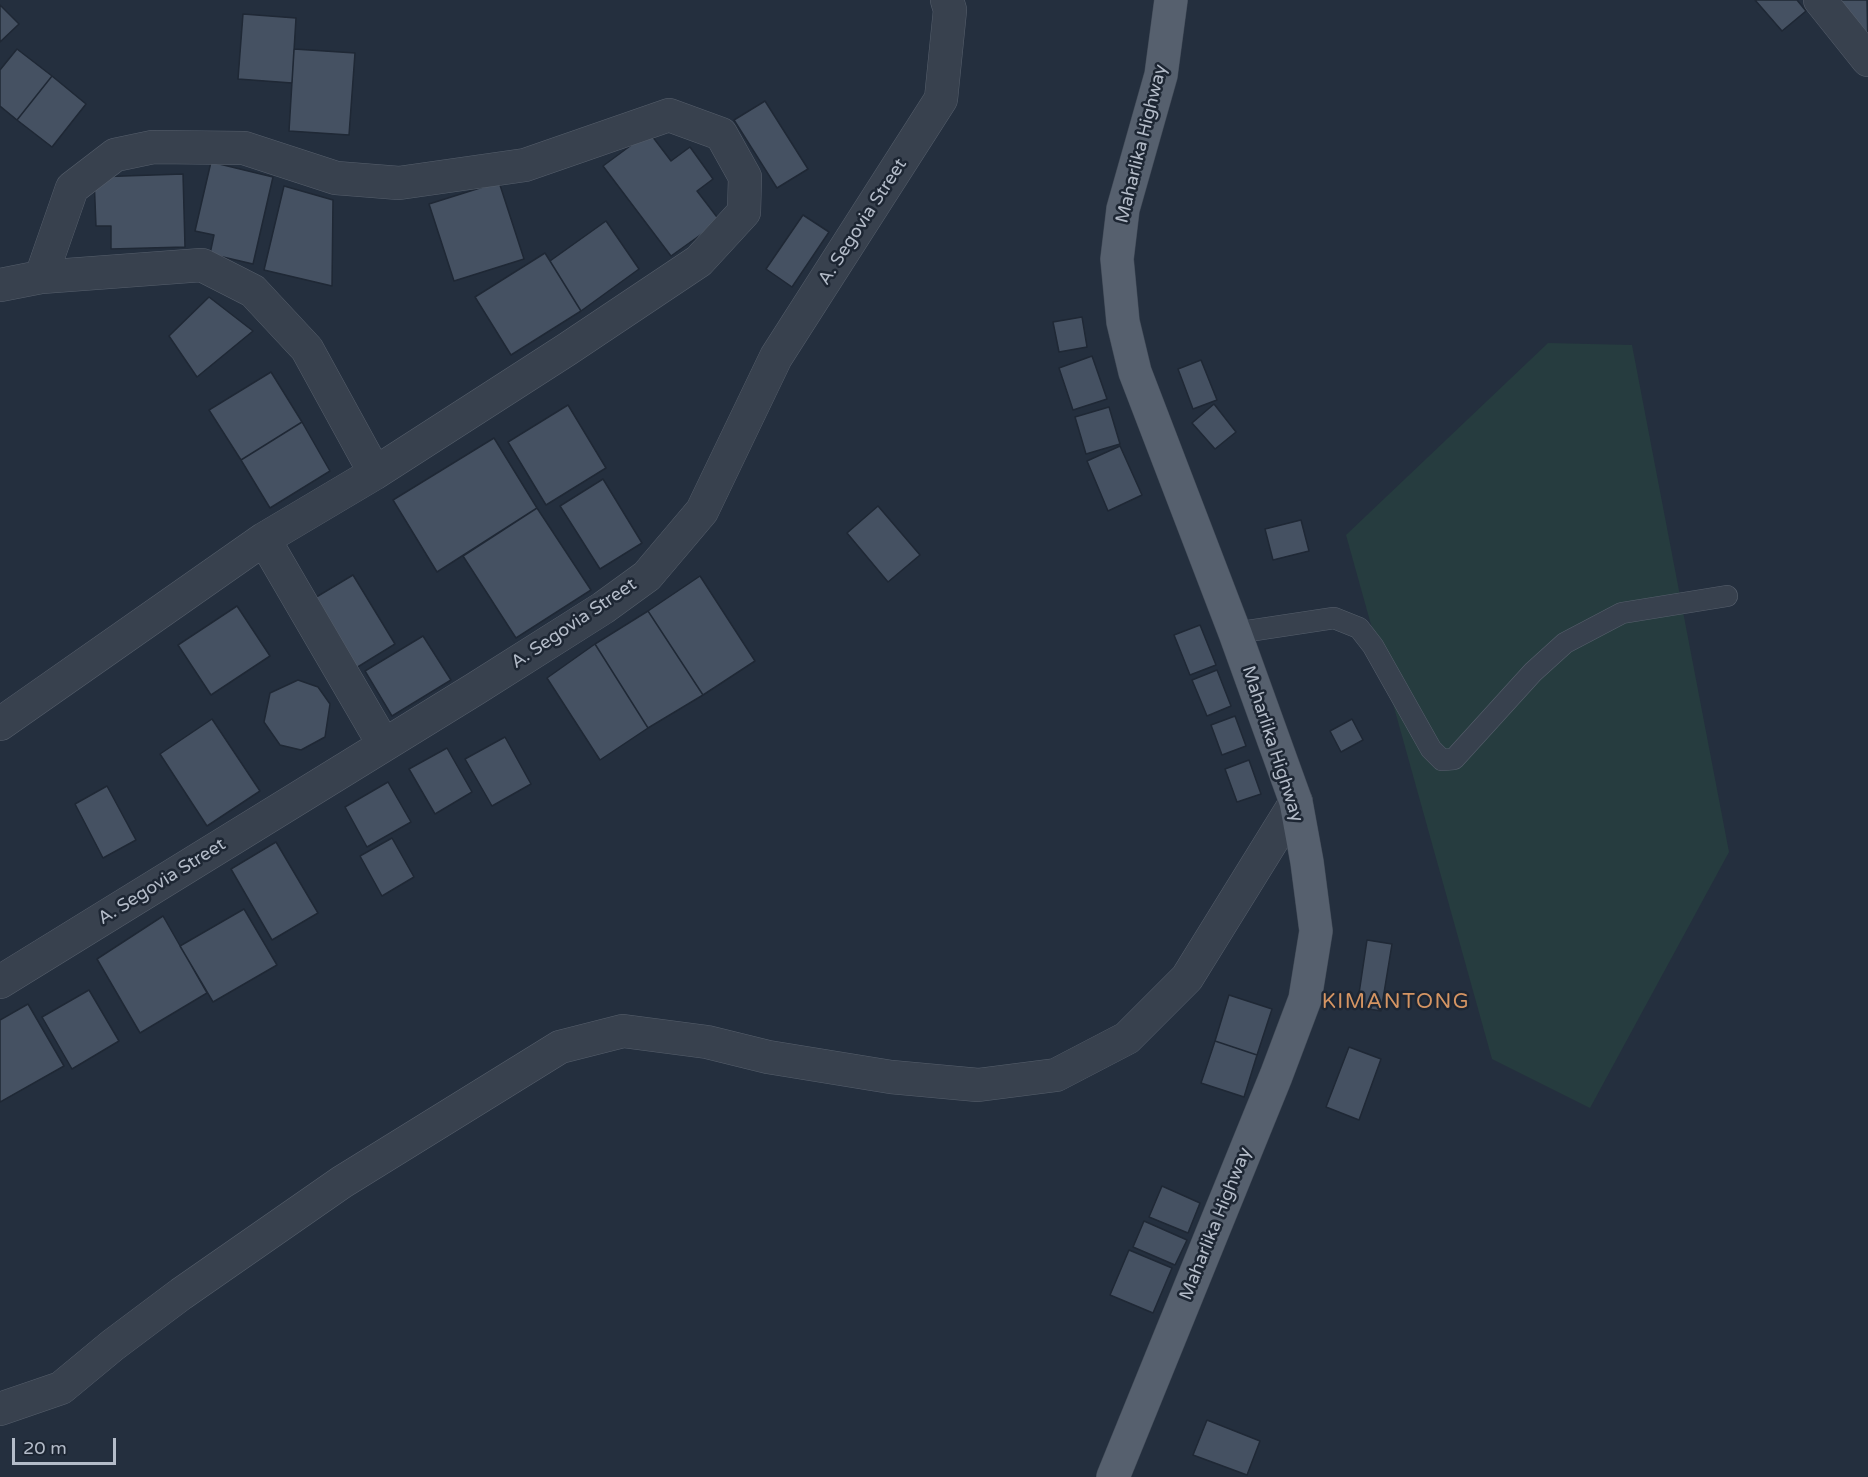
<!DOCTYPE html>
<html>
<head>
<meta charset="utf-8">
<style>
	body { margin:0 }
	#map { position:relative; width:1868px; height:1477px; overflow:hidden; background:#242f3e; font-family:"Varela Round",sans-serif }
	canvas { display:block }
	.scale { position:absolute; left:12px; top:1438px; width:104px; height:27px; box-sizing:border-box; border:3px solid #b4bcc9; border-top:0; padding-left:8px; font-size:18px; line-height:21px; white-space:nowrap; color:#b4bcc9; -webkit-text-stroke:4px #1d2633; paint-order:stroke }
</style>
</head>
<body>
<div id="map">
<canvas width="1868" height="1477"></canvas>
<div class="scale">20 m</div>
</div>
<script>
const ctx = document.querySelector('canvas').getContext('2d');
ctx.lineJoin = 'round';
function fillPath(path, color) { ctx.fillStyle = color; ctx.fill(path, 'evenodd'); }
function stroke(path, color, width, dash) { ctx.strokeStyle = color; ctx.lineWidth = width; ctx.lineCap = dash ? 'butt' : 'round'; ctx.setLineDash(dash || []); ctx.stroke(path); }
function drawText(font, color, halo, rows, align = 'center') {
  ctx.font = font + ' "Varela Round",sans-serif'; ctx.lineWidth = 5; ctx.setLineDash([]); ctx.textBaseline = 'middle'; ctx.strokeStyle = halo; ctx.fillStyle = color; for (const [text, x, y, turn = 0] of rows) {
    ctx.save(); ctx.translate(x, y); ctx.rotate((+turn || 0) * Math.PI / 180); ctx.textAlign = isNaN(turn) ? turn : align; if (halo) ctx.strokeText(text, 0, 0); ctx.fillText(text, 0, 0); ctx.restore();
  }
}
fillPath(new Path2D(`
	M 1548,343 L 1632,345 L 1729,852 L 1590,1108 L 1492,1059 L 1346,535 Z`), '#263c3f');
const building = new Path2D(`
	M 1755,0 L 1797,0 L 1806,11 L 1782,31 Z
	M 1825,0 L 1867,0 L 1868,50 Z
	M 0,5 L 19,24 L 0,42 Z
	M 243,14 L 296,18 L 292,83 L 238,79 Z
	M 17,49 L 52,76 L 17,120 L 0,106 L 0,70 Z
	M 294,49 L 355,53 L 349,135 L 289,131 Z
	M 52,76 L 86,104 L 52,147 L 17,120 Z
	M 765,101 L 808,169 L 777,188 L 734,120 Z
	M 649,132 L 671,161 L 690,147 L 713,179 L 697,191 L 720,221 L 671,256 L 603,166 Z
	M 211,162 L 273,177 L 253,264 L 210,254 L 214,235 L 195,231 Z
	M 183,174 L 185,247 L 111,249 L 111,226 L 96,226 L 94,177 Z
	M 499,182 L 524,259 L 454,281 L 429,204 Z
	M 284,186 L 333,200 L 332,286 L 264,270 Z
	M 803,215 L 829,232 L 792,287 L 766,269 Z
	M 606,221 L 639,269 L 581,311 L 550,261 Z
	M 545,253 L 581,311 L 511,355 L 475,297 Z
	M 209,297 L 253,331 L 197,377 L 169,336 Z
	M 1082,317 L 1087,347 L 1059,352 L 1053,322 Z
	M 1092,356 L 1107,399 L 1073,410 L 1059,368 Z
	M 1201,360 L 1217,400 L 1193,409 L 1178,369 Z
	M 271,372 L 302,422 L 241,460 L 209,410 Z
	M 1214,404 L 1236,432 L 1215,449 L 1192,423 Z
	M 568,405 L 606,468 L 546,505 L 508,442 Z
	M 1109,407 L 1120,444 L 1086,454 L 1075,417 Z
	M 302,422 L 330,471 L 270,508 L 241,460 Z
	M 494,438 L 537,508 L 437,572 L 393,500 Z
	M 1120,446 L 1142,495 L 1108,511 L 1087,461 Z
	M 603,479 L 642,543 L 600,569 L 560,506 Z
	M 878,506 L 920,555 L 888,582 L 847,533 Z
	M 537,508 L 591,590 L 516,638 L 463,556 Z
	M 1301,520 L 1309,551 L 1273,560 L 1265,529 Z
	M 353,575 L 395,644 L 356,668 L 313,599 Z
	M 700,576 L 755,661 L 703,695 L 648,611 Z
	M 237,606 L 270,656 L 211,695 L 178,645 Z
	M 648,611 L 703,695 L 648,728 L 595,644 Z
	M 1200,625 L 1216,665 L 1190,675 L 1174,635 Z
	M 423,636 L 451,680 L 392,716 L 365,671 Z
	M 595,644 L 648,728 L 600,760 L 547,678 Z
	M 1217,670 L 1231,706 L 1207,716 L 1192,680 Z
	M 298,680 L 318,687 L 330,704 L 325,737 L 301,750 L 280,745 L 264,722 L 270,693 Z
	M 1235,716 L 1246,746 L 1222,755 L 1211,725 Z
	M 212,719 L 260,791 L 207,826 L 160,754 Z
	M 1352,719 L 1363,740 L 1341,752 L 1330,731 Z
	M 505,737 L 531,784 L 492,806 L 465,759 Z
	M 447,748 L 472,792 L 435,814 L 409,769 Z
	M 1249,760 L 1261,794 L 1237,802 L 1225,769 Z
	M 388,782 L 411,822 L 367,847 L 345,807 Z
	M 107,786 L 136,840 L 103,858 L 75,804 Z
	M 392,838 L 414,877 L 382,896 L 360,856 Z
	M 276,842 L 318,913 L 272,940 L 231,869 Z
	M 244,909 L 277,965 L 213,1002 L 180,946 Z
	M 163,916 L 207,993 L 140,1033 L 97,959 Z
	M 1367,940 L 1392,944 L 1381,1011 L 1357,1007 Z
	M 89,990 L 119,1041 L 72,1069 L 42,1017 Z
	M 1229,995 L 1272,1009 L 1257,1055 L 1215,1041 Z
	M 28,1004 L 64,1066 L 0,1102 L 0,1020 Z
	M 1215,1041 L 1257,1055 L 1244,1097 L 1201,1083 Z
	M 1349,1047 L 1381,1059 L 1359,1120 L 1326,1107 Z
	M 1162,1186 L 1200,1203 L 1188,1233 L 1149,1217 Z
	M 1144,1221 L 1187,1240 L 1175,1265 L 1133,1247 Z
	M 1129,1250 L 1172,1268 L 1153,1313 L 1110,1295 Z
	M 1207,1420 L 1260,1441 L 1247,1475 L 1193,1455 Z`);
fillPath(building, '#455162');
stroke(building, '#1f2835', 1.5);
const service = new Path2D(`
	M 1235,633 L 1334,618 L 1359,628 L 1373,646 L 1431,749 L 1442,760 L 1454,759 L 1533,672 L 1565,643 L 1622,613 L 1727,596`);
const minor = new Path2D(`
	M 1820,0 L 1868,60
	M 41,277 L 202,265 L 253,291 L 307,349 L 375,473
	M 0,285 L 41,277 L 72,188 L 115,155 L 153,147 L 244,148 L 336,178 L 399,183 L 525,165 L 669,115 L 721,134 L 745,177 L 744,212 L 699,261 L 566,350 L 375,473 L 264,539 L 384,745
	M 0,724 L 264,539
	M 0,982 L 475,689 L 603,608 L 647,576 L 702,511 L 776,357 L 941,99 L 950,10 L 947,0
	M 0,1409 L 61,1388 L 113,1345 L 181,1294 L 342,1182 L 560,1047 L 623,1031 L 707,1042 L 768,1057 L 891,1077 L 978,1085 L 1056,1075 L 1127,1038 L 1187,978 L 1296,802`);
const primary = new Path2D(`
	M 1113,1477 L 1276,1076 L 1305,999 L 1316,931 L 1307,862 L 1296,802 L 1235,633 L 1135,372 L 1123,322 L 1117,259 L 1123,209 L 1161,75 L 1171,0`);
stroke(service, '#565f6c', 22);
stroke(minor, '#565f6c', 34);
stroke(primary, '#414a57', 34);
stroke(service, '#38414e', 21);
stroke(minor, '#38414e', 33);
stroke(primary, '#56606e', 33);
drawText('18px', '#b4bcc9', '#1d2633', [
	["Maharlika Highway",1142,144,-76],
	["A. Segovia Street",863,222,-57],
	["A. Segovia Street",574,624,-34],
	["Maharlika Highway",1272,744,72],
	["A. Segovia Street",162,882,-32],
	["Maharlika Highway",1216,1224,-68]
]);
ctx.letterSpacing = '1.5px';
drawText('21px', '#d59563', '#1d2633', [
	["KIMANTONG",1396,1002]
]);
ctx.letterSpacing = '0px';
</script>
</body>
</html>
